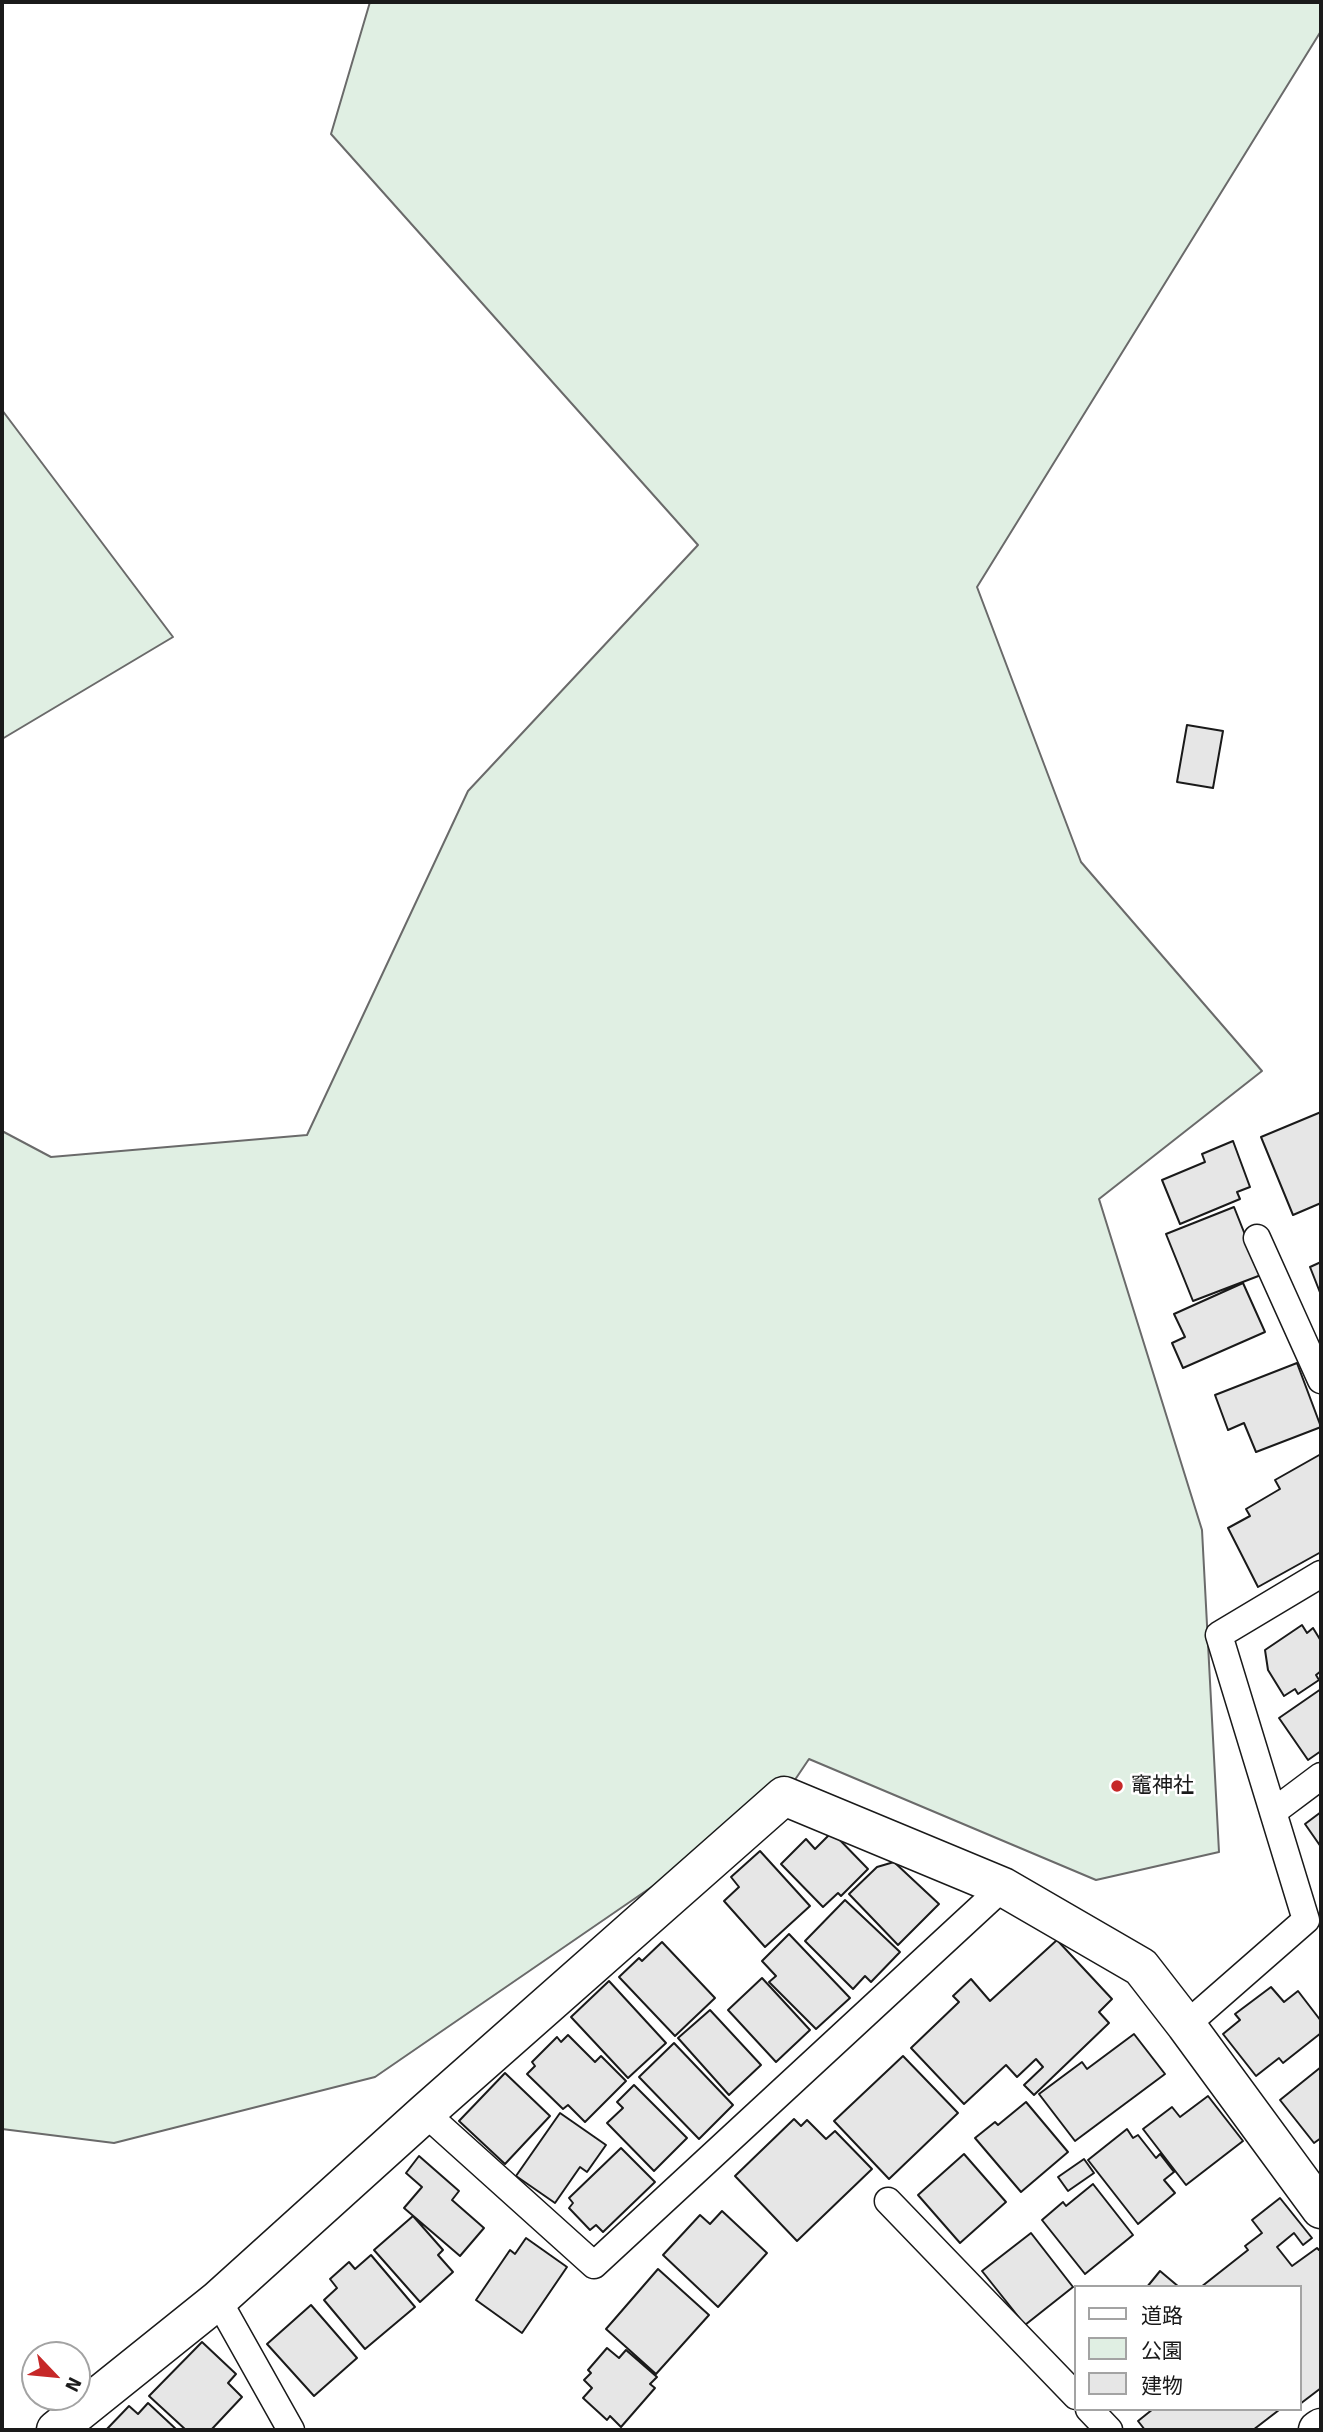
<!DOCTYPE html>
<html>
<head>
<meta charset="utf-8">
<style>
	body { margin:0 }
	#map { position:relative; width:1323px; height:2432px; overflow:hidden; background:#fff; font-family:Signika,"Noto Sans JP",sans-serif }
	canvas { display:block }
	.frame { position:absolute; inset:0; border:4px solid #1a1a1a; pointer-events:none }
	.legend { position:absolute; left:1074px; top:2285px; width:228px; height:126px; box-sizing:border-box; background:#fff; border:2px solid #a3a3a3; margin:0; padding:9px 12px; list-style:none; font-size:21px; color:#1a1a1a }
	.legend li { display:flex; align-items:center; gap:14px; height:35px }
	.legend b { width:35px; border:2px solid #a3a3a3 }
	.north { position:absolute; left:21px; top:2341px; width:70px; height:70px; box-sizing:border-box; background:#fff; border:2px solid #a3a3a3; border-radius:50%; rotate:116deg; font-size:19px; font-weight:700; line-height:28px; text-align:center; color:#1a1a1a }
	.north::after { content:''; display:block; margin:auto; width:24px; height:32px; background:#c62828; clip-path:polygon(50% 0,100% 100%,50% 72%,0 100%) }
</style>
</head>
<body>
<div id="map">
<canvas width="1323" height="2432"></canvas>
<div class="frame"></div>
<ul class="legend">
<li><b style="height:9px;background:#fff"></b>道路</li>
<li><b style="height:19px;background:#e0efe3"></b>公園</li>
<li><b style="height:19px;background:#e6e6e6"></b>建物</li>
</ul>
<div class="north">N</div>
</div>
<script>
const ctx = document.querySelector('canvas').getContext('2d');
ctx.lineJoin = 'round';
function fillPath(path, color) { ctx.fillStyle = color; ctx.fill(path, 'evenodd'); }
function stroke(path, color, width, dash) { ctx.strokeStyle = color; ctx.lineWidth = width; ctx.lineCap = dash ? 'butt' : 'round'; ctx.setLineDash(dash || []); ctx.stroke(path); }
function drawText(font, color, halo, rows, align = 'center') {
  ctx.font = font + ' Signika,"Noto Sans JP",sans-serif'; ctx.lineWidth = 5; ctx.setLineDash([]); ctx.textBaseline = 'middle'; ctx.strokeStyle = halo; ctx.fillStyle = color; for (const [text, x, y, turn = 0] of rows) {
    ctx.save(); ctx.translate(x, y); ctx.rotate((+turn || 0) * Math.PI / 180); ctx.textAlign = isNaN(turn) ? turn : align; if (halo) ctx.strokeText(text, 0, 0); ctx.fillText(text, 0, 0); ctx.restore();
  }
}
const green = new Path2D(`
	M 370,2 L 1321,2 L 1321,31 L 977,587 L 1081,862 L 1262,1071 L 1099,1199 L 1202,1530 L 1219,1852 L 1096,1880 L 809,1759 L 784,1796 L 375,2077 L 114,2143 L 2,2129 L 2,1131 L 51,1157 L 307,1135 L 468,791 L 698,545 L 331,134 Z
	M 2,410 L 173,637 L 2,739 Z`);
fillPath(green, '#e0efe3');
stroke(green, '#6a6a6a', 2);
const building = new Path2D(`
	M 1187,725 L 1223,731 L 1213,788 L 1177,782 Z
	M 1321,1112 L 1321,1203 L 1293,1215 L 1261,1137 Z
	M 1233,1141 L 1250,1187 L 1237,1192 L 1240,1199 L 1180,1224 L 1162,1180 L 1205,1162 L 1202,1154 Z
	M 1234,1207 L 1261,1275 L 1193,1301 L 1166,1234 Z
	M 1321,1262 L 1321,1295 L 1310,1267 Z
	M 1243,1283 L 1265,1332 L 1183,1368 L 1172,1343 L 1185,1337 L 1174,1314 Z
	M 1297,1363 L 1321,1427 L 1256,1452 L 1244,1423 L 1228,1430 L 1215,1395 Z
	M 1321,1454 L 1321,1552 L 1258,1587 L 1228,1528 L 1250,1516 L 1246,1509 L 1280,1489 L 1275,1480 Z
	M 1302,1625 L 1307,1633 L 1313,1628 L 1321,1641 L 1321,1671 L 1316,1675 L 1319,1680 L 1298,1694 L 1295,1689 L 1284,1696 L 1268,1670 L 1265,1650 Z
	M 1321,1689 L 1321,1751 L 1308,1760 L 1279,1718 Z
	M 1321,1812 L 1321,1847 L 1305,1824 Z
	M 832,1832 L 868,1869 L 841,1896 L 838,1893 L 823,1907 L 781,1864 L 806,1839 L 815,1849 Z
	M 760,1851 L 810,1906 L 765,1947 L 724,1901 L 739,1887 L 731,1877 Z
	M 894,1862 L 939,1904 L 898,1945 L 849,1894 L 877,1867 Z
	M 845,1900 L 900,1952 L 871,1982 L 865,1976 L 853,1989 L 805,1941 Z
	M 789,1934 L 850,1998 L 816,2029 L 769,1982 L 776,1976 L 762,1961 Z
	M 1057,1940 L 1112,1999 L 1099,2012 L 1109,2023 L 1034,2095 L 1024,2085 L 1043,2067 L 1036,2059 L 1017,2077 L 1006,2065 L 964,2104 L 911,2048 L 959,2002 L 953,1996 L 971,1979 L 990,2001 Z
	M 662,1942 L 715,1998 L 675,2036 L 619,1977 L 639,1958 L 642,1961 Z
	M 762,1978 L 810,2030 L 776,2062 L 728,2010 Z
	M 609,1981 L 666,2043 L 628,2078 L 571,2017 Z
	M 1271,1987 L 1284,2002 L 1298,1991 L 1321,2021 L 1321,2033 L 1283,2063 L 1279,2058 L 1256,2076 L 1223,2034 L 1240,2020 L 1235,2014 Z
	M 710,2010 L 761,2065 L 729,2095 L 678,2038 Z
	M 1134,2034 L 1165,2074 L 1075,2141 L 1039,2094 L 1082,2062 L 1087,2069 Z
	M 568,2035 L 595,2062 L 601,2056 L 626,2081 L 585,2122 L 568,2105 L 563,2109 L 527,2074 L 535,2066 L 532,2062 L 557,2037 L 561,2042 Z
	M 674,2043 L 733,2105 L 699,2139 L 639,2077 Z
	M 903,2056 L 958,2113 L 889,2179 L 834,2121 Z
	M 1321,2067 L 1321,2138 L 1314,2143 L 1280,2100 Z
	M 505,2073 L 550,2116 L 505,2164 L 459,2121 Z
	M 634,2085 L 687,2138 L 654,2171 L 607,2123 L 623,2108 L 617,2102 Z
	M 1208,2096 L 1243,2141 L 1186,2185 L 1143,2129 L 1172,2107 L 1180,2117 Z
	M 1026,2102 L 1068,2152 L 1021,2192 L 975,2138 L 995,2122 L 998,2125 Z
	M 560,2113 L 606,2145 L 587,2172 L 580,2167 L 555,2203 L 516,2176 Z
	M 794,2119 L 801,2126 L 807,2120 L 826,2139 L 835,2131 L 872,2169 L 797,2241 L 735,2176 Z
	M 1127,2129 L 1133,2138 L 1138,2135 L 1156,2158 L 1160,2154 L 1174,2172 L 1164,2180 L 1175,2193 L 1138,2224 L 1088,2160 Z
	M 621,2148 L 655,2182 L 603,2232 L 596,2225 L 590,2230 L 569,2208 L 573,2203 L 569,2198 Z
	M 964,2154 L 1006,2202 L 960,2243 L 918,2195 Z
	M 419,2156 L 459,2191 L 452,2200 L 484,2228 L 460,2256 L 404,2208 L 422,2187 L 406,2173 Z
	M 1084,2159 L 1094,2173 L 1068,2191 L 1058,2177 Z
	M 1093,2184 L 1133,2235 L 1085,2274 L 1042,2220 L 1063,2202 L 1066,2206 Z
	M 1280,2198 L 1312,2238 L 1303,2245 L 1294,2233 L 1277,2247 L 1292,2266 L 1317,2248 L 1319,2250 L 1321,2249 L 1321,2388 L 1300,2404 L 1300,2287 L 1201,2287 L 1248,2250 L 1245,2246 L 1262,2233 L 1252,2220 Z
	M 722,2211 L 767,2253 L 718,2307 L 663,2255 L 700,2215 L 710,2224 Z
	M 413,2216 L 443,2250 L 438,2255 L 453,2272 L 420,2302 L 374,2250 Z
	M 1031,2233 L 1073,2287 L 1025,2325 L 982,2271 Z
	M 526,2238 L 567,2267 L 522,2333 L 476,2300 L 510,2250 L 515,2254 Z
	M 371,2255 L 415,2307 L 365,2349 L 324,2300 L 337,2288 L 330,2279 L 349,2262 L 355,2269 Z
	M 658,2269 L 709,2315 L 656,2374 L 606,2329 Z
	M 1160,2271 L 1179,2287 L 1147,2287 Z
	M 311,2305 L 357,2358 L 314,2396 L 267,2344 Z
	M 202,2342 L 236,2374 L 228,2383 L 242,2397 L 211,2430 L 186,2430 L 149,2396 Z
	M 607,2348 L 619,2358 L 626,2350 L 657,2377 L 650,2384 L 655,2388 L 621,2427 L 610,2416 L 607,2420 L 583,2398 L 592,2388 L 584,2380 L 591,2373 L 588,2370 Z
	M 148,2403 L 177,2430 L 106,2430 L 129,2406 L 138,2414 Z
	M 1153,2409 L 1279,2409 L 1279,2410 L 1253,2430 L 1145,2430 L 1138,2421 Z`);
fillPath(building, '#e6e6e6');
stroke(building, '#1a1a1a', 2);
const service = new Path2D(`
	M 1257,1238 L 1321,1380
	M 1273,1812 L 1321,1776
	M 1186,2025 L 1306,1920 L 1219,1635 L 1321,1574
	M 425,2113 L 594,2265 L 1003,1887
	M 888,2201 L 1076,2396
	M 218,2300 L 291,2430
	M 1089,2409 L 1109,2430`);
const minor = new Path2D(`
	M 56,2430 L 218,2300 L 425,2113 L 784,1796 L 1003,1887 L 1141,1967 L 1186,2025 L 1321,2209
	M 1318,2430 L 1321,2428`);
stroke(service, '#1a1a1a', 29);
stroke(minor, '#1a1a1a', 41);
stroke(service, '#fff', 26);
stroke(minor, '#fff', 38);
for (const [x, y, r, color] of [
	[1117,1786,7,"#c62828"]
]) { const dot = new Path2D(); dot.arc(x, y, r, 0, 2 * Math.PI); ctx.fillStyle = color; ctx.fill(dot); stroke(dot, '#fff', 2.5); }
drawText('21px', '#1a1a1a', '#fff', [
	["竈神社",1131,1786]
], 'left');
</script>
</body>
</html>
